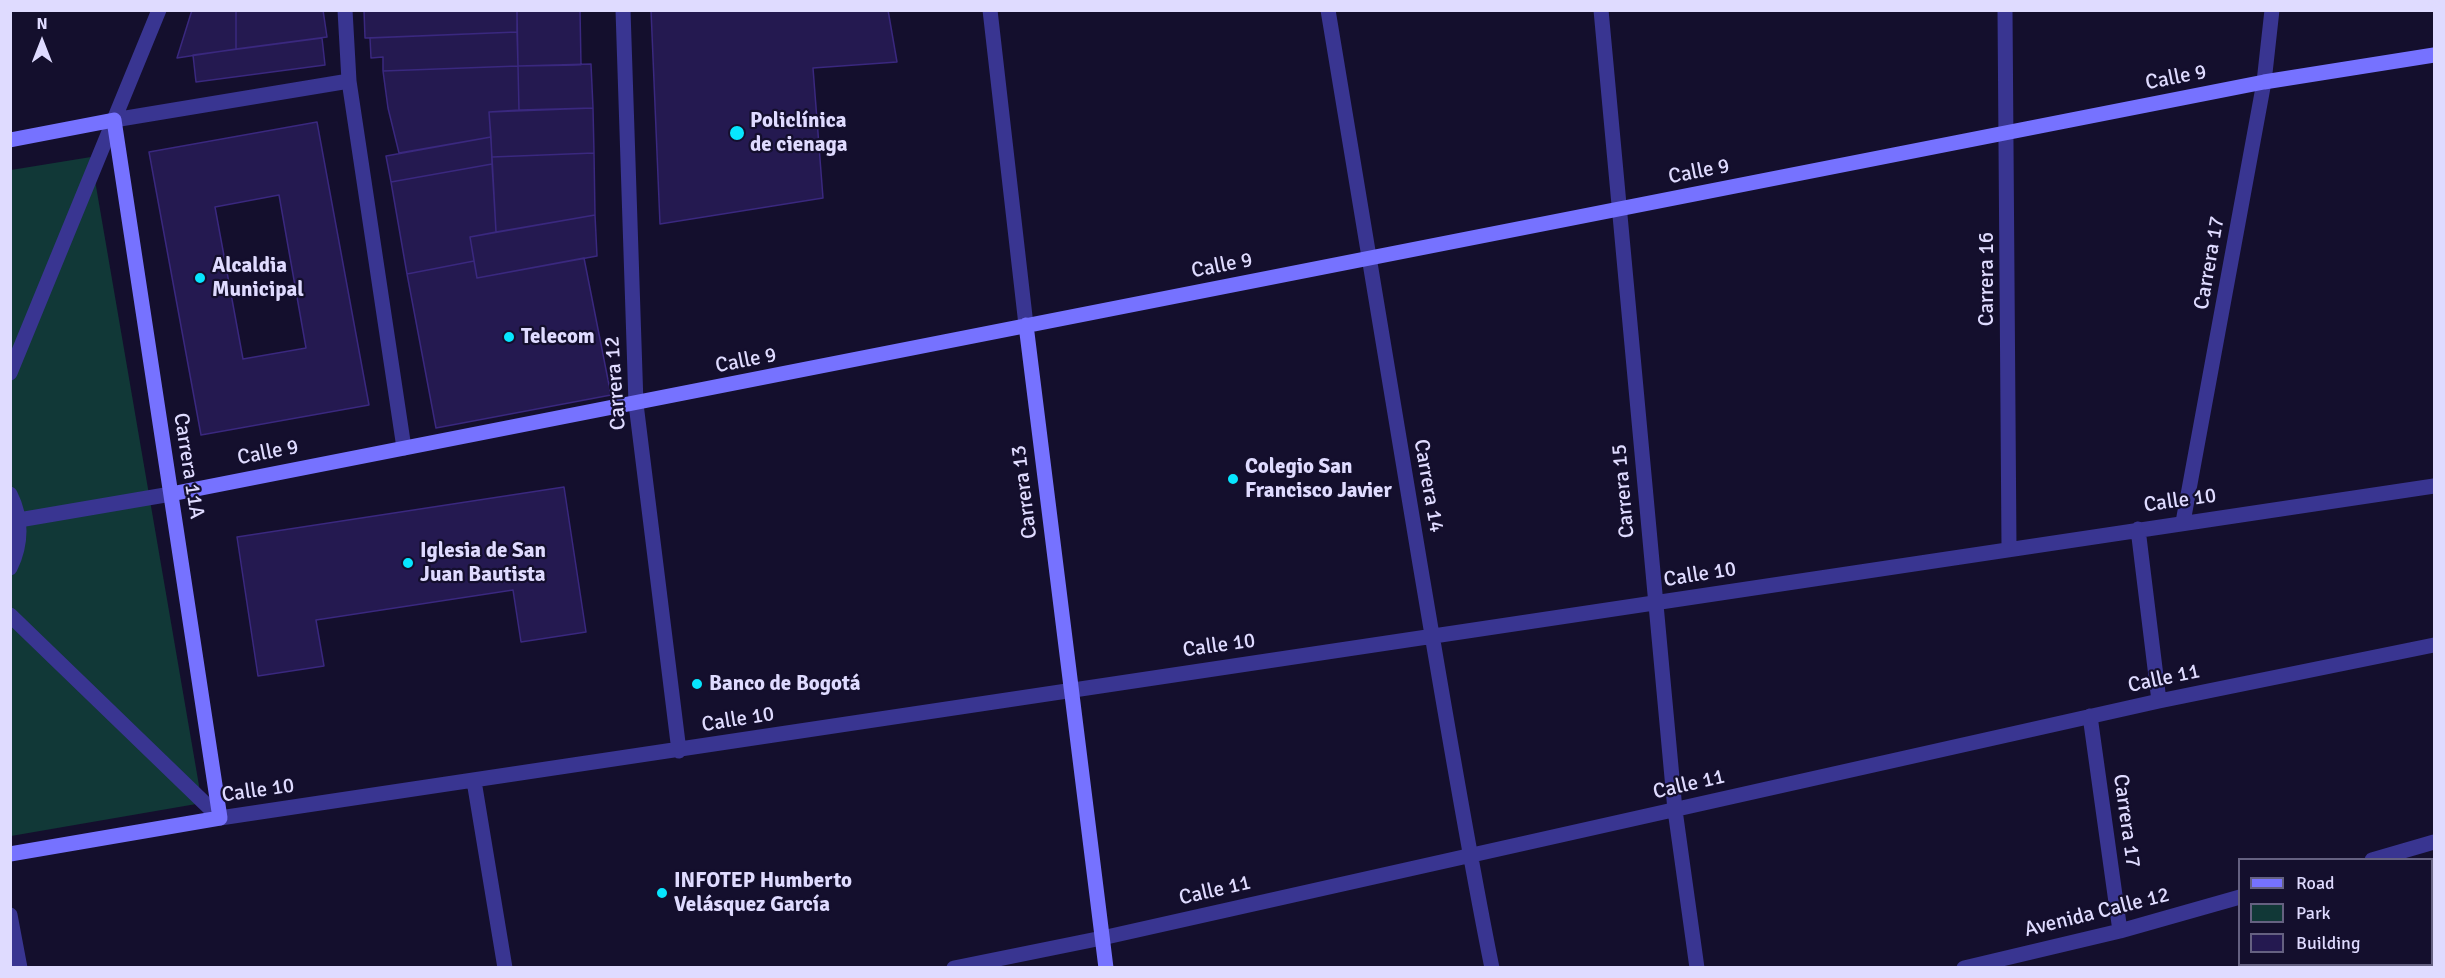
<!DOCTYPE html>
<html>
<head>
<meta charset="utf-8">
<style>
	body { margin:0 }
	#map { position:relative; width:2445px; height:978px; overflow:hidden; background:#140f2d; font-family:Signika,sans-serif }
	canvas { display:block }
	.frame { position:absolute; inset:0; border:12px solid #dfdbff; pointer-events:none }
	.legend { position:absolute; left:2238px; top:858px; width:195px; height:108px; box-sizing:border-box; background:#140f2d; border:2px solid #656181; margin:0; padding:8px 10px; list-style:none; font-size:18px; color:#dfdbff }
	.legend li { display:flex; align-items:center; gap:12px; height:30px }
	.legend b { width:30px; border:2px solid #656181 }
	.north { position:absolute; left:12px; top:12px; width:60px; height:60px; -webkit-text-stroke:4px #140f2d; paint-order:stroke; rotate:0deg; font-size:16px; font-weight:700; line-height:24px; text-align:center; color:#dfdbff }
	.north::after { content:''; display:block; margin:auto; width:21px; height:27px; background:#dfdbff; clip-path:polygon(50% 0,100% 100%,50% 72%,0 100%) }
</style>
</head>
<body>
<div id="map">
<canvas width="2445" height="978"></canvas>
<div class="frame"></div>
<ul class="legend">
<li><b style="height:8px;background:#7672ff"></b>Road</li>
<li><b style="height:16px;background:#113837"></b>Park</li>
<li><b style="height:16px;background:#241950"></b>Building</li>
</ul>
<div class="north">N</div>
</div>
<script>
const ctx = document.querySelector('canvas').getContext('2d');
ctx.lineJoin = 'round';
function fillPath(path, color) { ctx.fillStyle = color; ctx.fill(path, 'evenodd'); }
function stroke(path, color, width, dash) { ctx.strokeStyle = color; ctx.lineWidth = width; ctx.lineCap = dash ? 'butt' : 'round'; ctx.setLineDash(dash || []); ctx.stroke(path); }
function drawText(font, color, halo, rows, align = 'center') {
  ctx.font = font + ' Signika,sans-serif'; ctx.lineWidth = 4.5; ctx.setLineDash([]); ctx.textBaseline = 'middle'; ctx.strokeStyle = halo; ctx.fillStyle = color; for (const [text, x, y, turn = 0] of rows) {
    ctx.save(); ctx.translate(x, y); ctx.rotate((+turn || 0) * Math.PI / 180); ctx.textAlign = isNaN(turn) ? turn : align; if (halo) ctx.strokeText(text, 0, 0); ctx.fillText(text, 0, 0); ctx.restore();
  }
}
fillPath(new Path2D(`
	M 91,157 L 202,803 L 11,836 L 11,170 Z`), '#113837');
const building = new Path2D(`
	M 192,10 L 236,10 L 236,49 L 177,58 Z
	M 236,10 L 323,10 L 327,37 L 236,49 Z
	M 364,10 L 517,10 L 517,32 L 365,38 Z
	M 517,10 L 580,10 L 581,65 L 518,66 Z
	M 651,10 L 888,10 L 897,62 L 813,68 L 823,198 L 660,224 Z
	M 517,32 L 518,66 L 383,71 L 383,57 L 371,58 L 370,38 Z
	M 322,38 L 325,65 L 196,82 L 193,55 Z
	M 591,64 L 593,108 L 519,110 L 518,66 Z
	M 518,66 L 519,110 L 489,112 L 491,137 L 399,153 L 388,108 L 383,71 Z
	M 593,108 L 594,153 L 492,157 L 489,112 Z
	M 317,122 L 369,405 L 201,435 L 149,152 ZM 279,195 L 306,348 L 243,359 L 215,207 Z
	M 491,137 L 492,164 L 391,182 L 386,156 Z
	M 594,153 L 595,215 L 496,232 L 492,157 Z
	M 492,164 L 496,232 L 470,237 L 474,261 L 407,274 L 391,182 Z
	M 595,215 L 597,256 L 477,278 L 470,237 Z
	M 584,258 L 611,395 L 436,428 L 407,274 L 474,261 L 477,278 Z
	M 564,487 L 586,632 L 521,642 L 513,590 L 316,620 L 324,666 L 258,676 L 237,537 Z`);
fillPath(building, '#241950');
stroke(building, '#3a287f', 1.5);
stroke(new Path2D(`
	M 345,10 L 349,81 L 404,448
	M 623,10 L 636,404 L 679,751
	M 990,10 L 1026,325
	M 1328,10 C 1358,195 1388,380 1420,564 C 1443,699 1465,834 1492,968
	M 1601,10 L 1675,810 L 1697,968
	M 2005,10 L 2009,548
	M 114,120 L 349,81
	M 10,373 L 159,10
	M 10,494 C 22,518 22,544 10,568
	M 19,520 L 171,494
	M 2183,522 L 2264,82 L 2272,10
	M 2138,529 L 2159,701
	M 10,615 L 220,818 C 959,709 1696,592 2434,486
	M 2090,716 L 2120,931
	M 474,781 L 505,968
	M 2372,860 L 2434,842
	M 10,915 L 20,968
	M 954,968 L 1102,938 L 2159,701 L 2434,645
	M 1964,968 L 2120,931 L 2240,897`), '#393591', 15);
stroke(new Path2D(`
	M 10,140 L 114,120 L 220,818 L 10,854
	M 1026,325 L 1106,968
	M 171,494 L 2264,82 L 2434,55`), '#7672ff', 15);
for (const [x, y, r, color] of [
	[737,133,8,"#07e6ff"],
	[200,278,6,"#07e6ff"],
	[509,337,6,"#07e6ff"],
	[1233,479,6,"#07e6ff"],
	[408,563,6,"#07e6ff"],
	[697,684,6,"#07e6ff"],
	[662,893,6,"#07e6ff"]
]) { const dot = new Path2D(); dot.arc(x, y, r, 0, 2 * Math.PI); ctx.fillStyle = color; ctx.fill(dot); stroke(dot, '#140f2d', 2); }
drawText('21px', '#dfdbff', '#140f2d', [
	["Calle 9",2176,78,-11],
	["Calle 9",1699,172,-11],
	["Carrera 17",2210,263,-80],
	["Calle 9",1222,266,-11],
	["Carrera 16",1987,279,-90],
	["Calle 9",746,361,-11],
	["Carrera 12",616,383,-94],
	["Calle 9",268,453,-11],
	["Carrera 11A",188,466,81],
	["Carrera 14",1428,486,80],
	["Carrera 15",1624,491,-95],
	["Carrera 13",1025,492,-97],
	["Calle 10",2180,501,-8],
	["Calle 10",1700,575,-9],
	["Calle 10",1219,646,-8],
	["Calle 11",2164,679,-12],
	["Calle 10",738,720,-9],
	["Calle 11",1689,785,-13],
	["Calle 10",258,791,-8],
	["Carrera 17",2126,821,82],
	["Calle 11",1215,891,-13],
	["Avenida Calle 12",2097,913,-14]
]);
drawText('bold 21px', '#dfdbff', '#140f2d', [
	["Policlínica",750,121],
	["de cienaga",750,145],
	["Alcaldia",212,266],
	["Municipal",212,290],
	["Telecom",521,337],
	["Colegio San",1245,467],
	["Francisco Javier",1245,491],
	["Iglesia de San",420,551],
	["Juan Bautista",420,575],
	["Banco de Bogotá",709,684],
	["INFOTEP Humberto",674,881],
	["Velásquez García",674,905]
], 'left');
</script>
</body>
</html>
